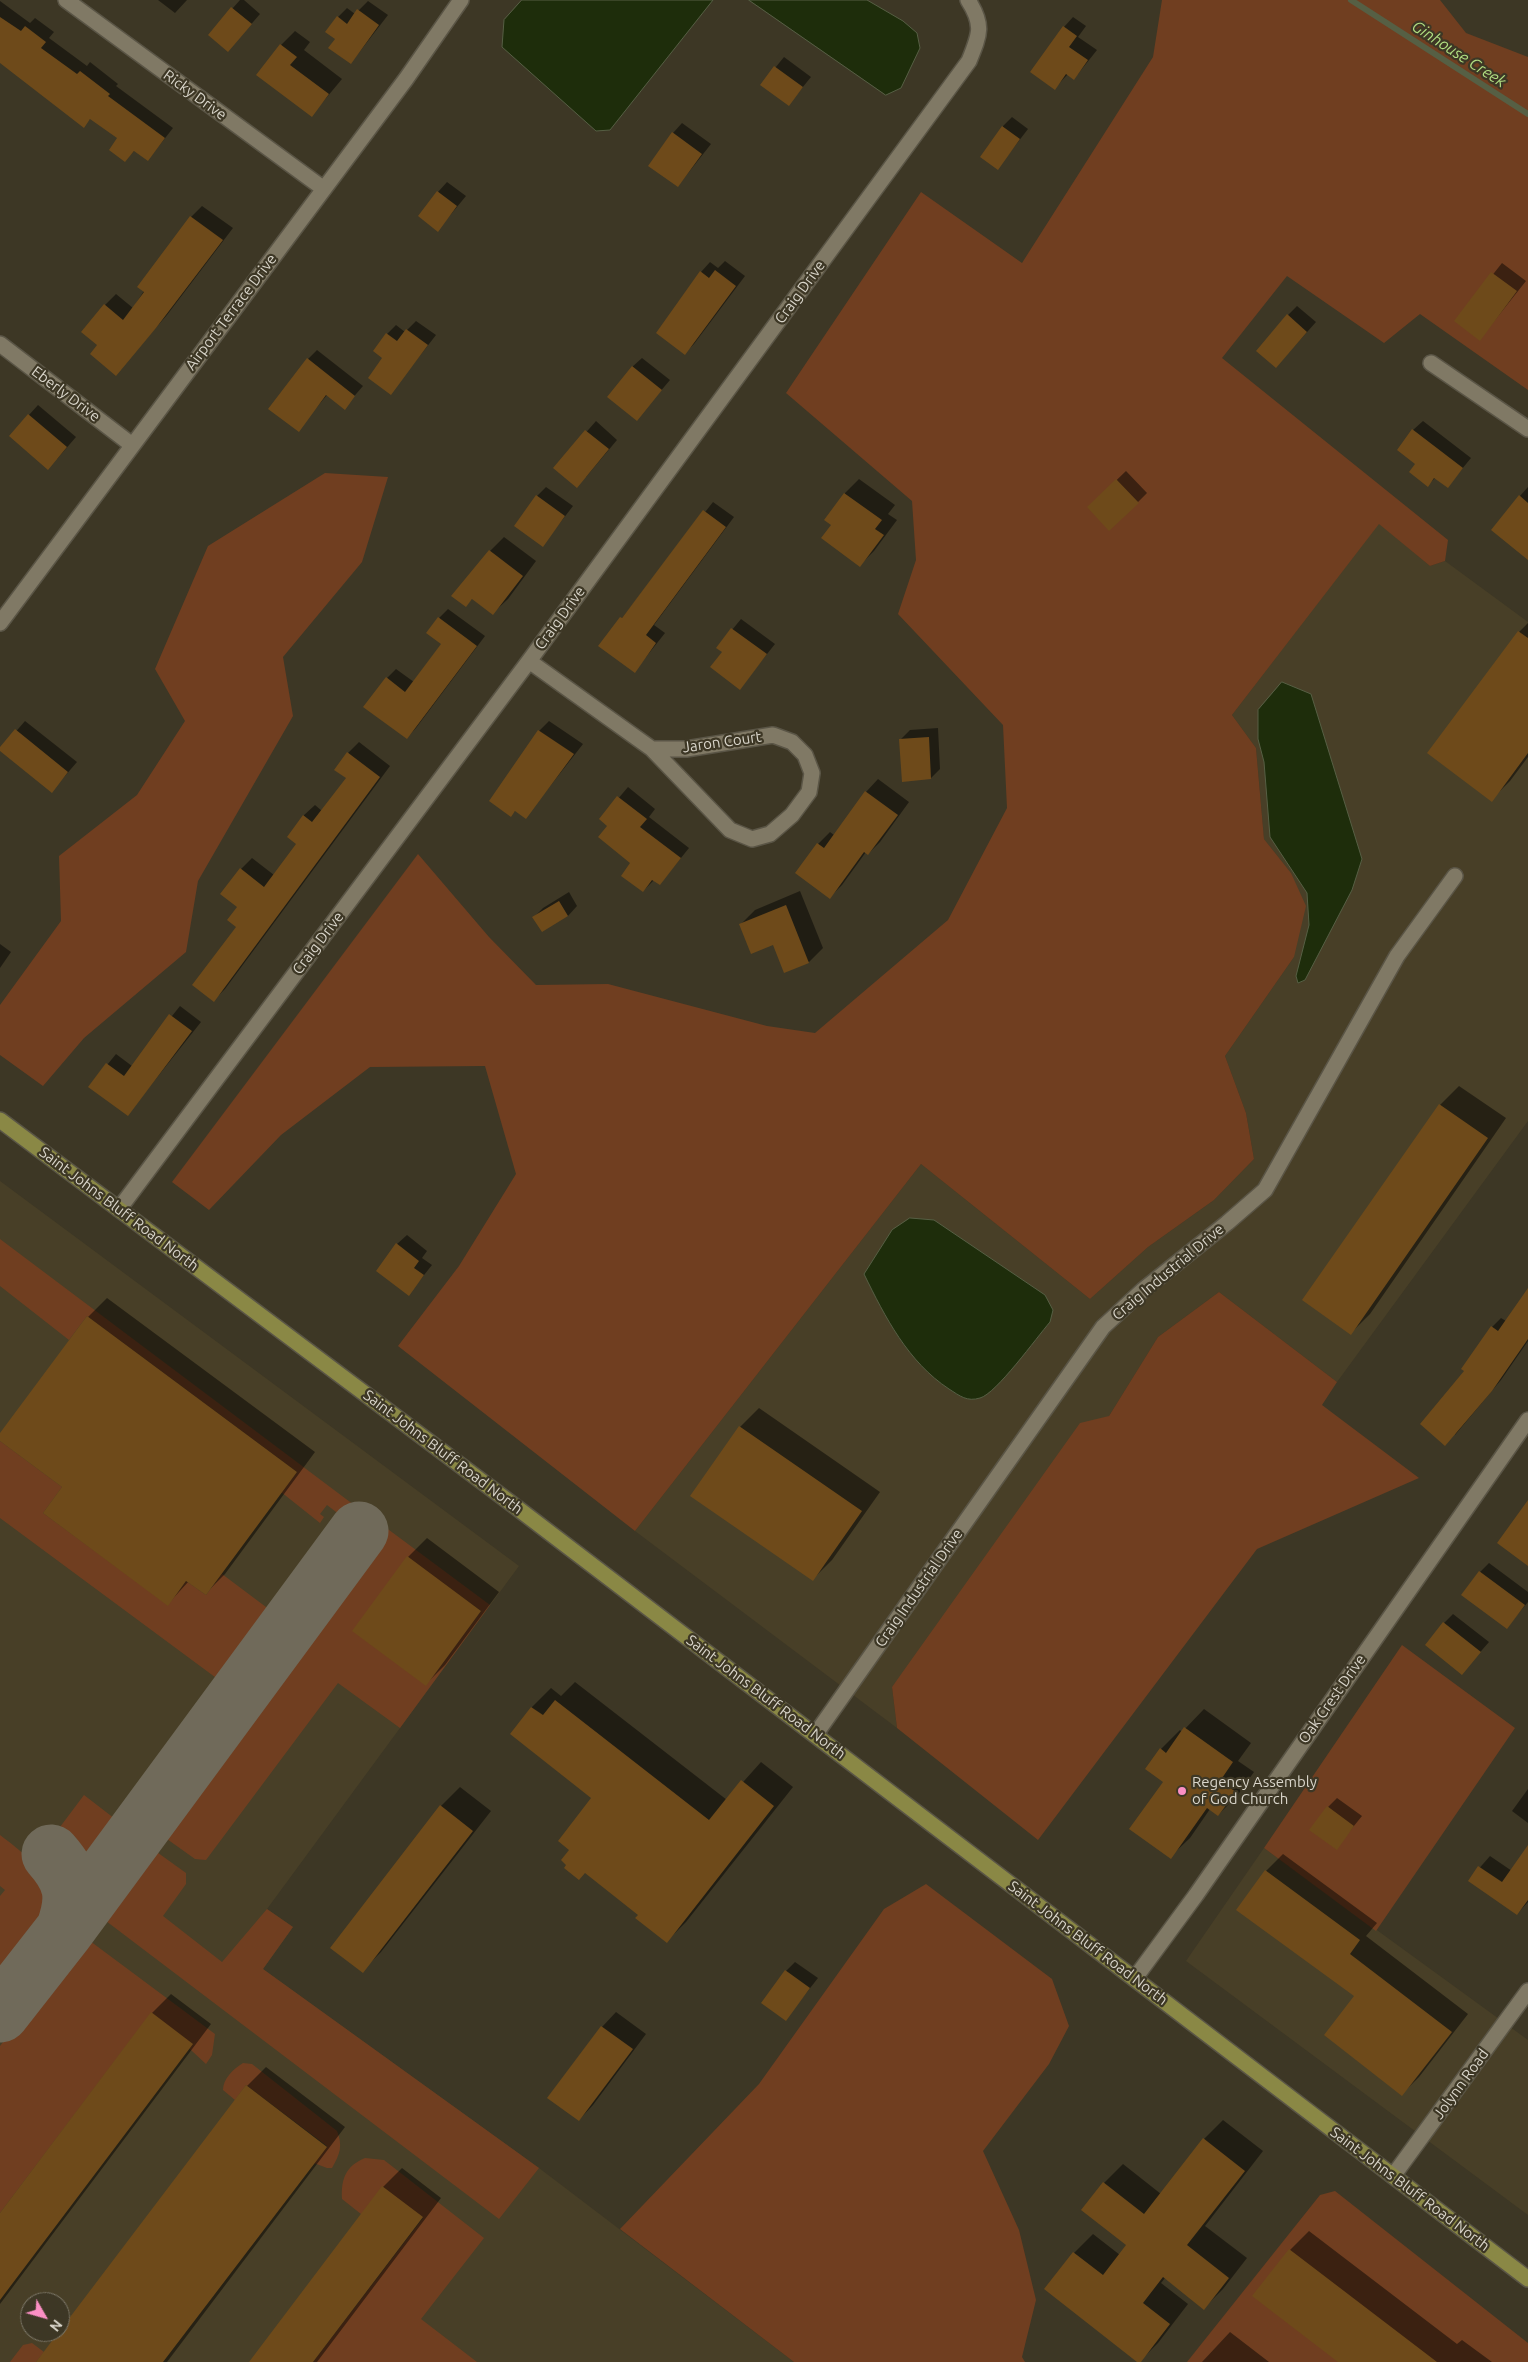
<!DOCTYPE html>
<html>
<head>
<meta charset="utf-8">
<style>
	body { margin:0 }
	#map { position:relative; width:1528px; height:2362px; overflow:hidden; background:#3d3725; font-family:Ubuntu,sans-serif }
	canvas { display:block }
	.north { position:absolute; left:20px; top:2292px; width:50px; height:50px; box-sizing:border-box; background:#3d3725; border:1px solid #7b7667; border-radius:50%; rotate:128deg; font-size:14px; font-weight:700; line-height:20px; text-align:center; color:#d9d5ca }
	.north::after { content:''; display:block; margin:auto; width:18px; height:22px; background:#fb8fc4; clip-path:polygon(50% 0,100% 100%,50% 72%,0 100%) }
</style>
</head>
<body>
<div id="map">
<canvas width="1528" height="2362"></canvas>
<div class="north">N</div>
</div>
<script>
const ctx = document.querySelector('canvas').getContext('2d');
ctx.lineJoin = 'round';
function fillPath(path, color) { ctx.fillStyle = color; ctx.fill(path, 'evenodd'); }
function stroke(path, color, width, dash) { ctx.strokeStyle = color; ctx.lineWidth = width; ctx.lineCap = dash ? 'butt' : 'round'; ctx.setLineDash(dash || []); ctx.stroke(path); }
function drawText(font, color, halo, rows, align = 'center') {
  ctx.font = font + ' Ubuntu,sans-serif'; ctx.lineWidth = 4.5; ctx.setLineDash([]); ctx.textBaseline = 'middle'; ctx.strokeStyle = halo; ctx.fillStyle = color; for (const [text, x, y, turn = 0] of rows) {
    ctx.save(); ctx.translate(x, y); ctx.rotate((+turn || 0) * Math.PI / 180); ctx.textAlign = isNaN(turn) ? turn : align; if (halo) ctx.strokeText(text, 0, 0); ctx.fillText(text, 0, 0); ctx.restore();
  }
}
fillPath(new Path2D(`
	M 1379,523 L 1430,566 L 1445,561 L 1528,622 L 1528,1121 L 1337,1382 L 1219,1292 L 1158,1337 L 1109,1416 L 892,1687 L 897,1728 L 635,1531 L 921,1164 L 1090,1299 L 1148,1247 L 1214,1200 L 1254,1159 L 1246,1113 L 1225,1056 L 1294,957 L 1291,873 L 1264,839 L 1256,748 L 1232,715 Z
	M 0,1181 L 519,1566 L 267,1909 L 293,1927 L 263,1969 L 539,2168 L 794,2362 L 0,2362 ZM 30,2302 L 60,2302 L 60,2332 L 30,2332 Z
	M 1264,1848 L 1528,2040 L 1528,2215 L 1186,1961 Z`), '#483f27');
fillPath(new Path2D(`
	M 1162,0 L 1440,0 L 1466,33 L 1528,57 L 1528,390 L 1420,314 L 1384,343 L 1287,276 L 1222,358 L 1448,540 L 1445,561 L 1430,566 L 1379,524 L 1232,715 L 1256,748 L 1264,839 L 1291,873 L 1306,906 L 1294,957 L 1225,1056 L 1246,1113 L 1254,1159 L 1214,1200 L 1148,1247 L 1090,1299 L 921,1164 L 635,1531 L 398,1346 L 459,1266 L 516,1174 L 485,1066 L 370,1067 L 281,1135 L 209,1210 L 172,1182 L 418,854 L 489,937 L 536,985 L 608,984 L 767,1026 L 815,1033 L 948,920 L 1007,808 L 1003,725 L 898,614 L 916,560 L 912,501 L 786,393 L 921,192 L 1022,263 L 1153,57 Z
	M 325,473 L 388,477 L 362,562 L 283,657 L 293,716 L 198,881 L 186,952 L 84,1038 L 43,1086 L 0,1055 L 0,1005 L 61,921 L 59,856 L 137,795 L 185,721 L 155,669 L 208,546 Z
	M 0,1239 L 362,1511 L 352,1525 L 338,1526 L 335,1523 L 340,1515 L 327,1505 L 320,1514 L 324,1517 L 320,1523 L 281,1492 L 297,1472 L 87,1316 L 69,1340 L 0,1286 Z
	M 1219,1292 L 1337,1382 L 1322,1405 L 1419,1478 L 1257,1549 L 1038,1840 L 897,1728 L 892,1687 L 1080,1423 L 1109,1416 L 1158,1337 Z
	M 0,1441 L 62,1487 L 43,1513 L 168,1605 L 186,1581 L 206,1595 L 222,1574 L 274,1613 L 223,1683 L 0,1518 Z
	M 377,1521 L 490,1605 L 400,1728 L 338,1683 L 206,1860 L 195,1859 L 167,1839 L 164,1824 L 364,1553 L 362,1544 ZM 407,1557 L 481,1611 L 426,1685 L 426,1686 Z
	M 1402,1645 L 1515,1728 L 1376,1931 L 1264,1848 Z
	M 84,1795 L 119,1822 L 119,1826 L 93,1861 L 58,1837 L 57,1831 Z
	M 0,1835 C 27,1855 66,1886 48,1925 C 40,1941 12,1970 0,1985 L 0,1896 L 5,1890 L 0,1886 Z
	M 154,1850 L 186,1873 L 186,1884 L 163,1916 L 222,1962 L 267,1909 L 293,1927 L 263,1969 L 539,2168 L 499,2219 L 106,1921 L 102,1908 L 143,1853 Z
	M 926,1884 L 1052,1979 L 1069,2026 L 1049,2064 L 983,2151 L 1019,2230 L 1036,2300 L 1022,2357 L 1025,2362 L 794,2362 L 620,2229 L 759,2084 L 884,1909 Z
	M 81,1940 L 90,1941 L 215,2034 L 212,2055 L 206,2064 L 151,2013 L 0,2213 L 0,2046 Z
	M 243,2063 L 252,2064 L 337,2131 C 343,2146 340,2154 332,2168 L 327,2168 L 314,2163 L 327,2146 L 246,2085 L 235,2100 L 223,2090 C 223,2079 233,2069 243,2063 Z
	M 365,2158 L 384,2160 L 484,2238 L 421,2319 L 477,2362 L 313,2362 L 423,2218 L 361,2214 L 342,2199 C 341,2178 346,2166 365,2158 Z
	M 1335,2191 L 1528,2343 L 1528,2362 L 1187,2362 L 1320,2195 Z
	M 32,2343 L 44,2352 L 36,2362 L 10,2362 L 23,2345 Z`), '#703e20');
const water = new Path2D(`
	M 522,0 L 713,0 L 610,130 L 596,131 L 502,47 L 504,20 Z
	M 749,0 L 867,0 L 903,21 L 917,33 L 920,48 L 901,88 L 886,95 Z
	M 1282,682 L 1311,694 L 1362,859 L 1352,890 L 1305,980 L 1298,983 L 1296,976 L 1309,925 L 1307,893 L 1270,837 L 1264,762 L 1258,739 L 1258,710 Z
	M 910,1218 L 934,1220 L 1045,1295 L 1053,1310 L 1050,1322 C 1037,1337 996,1394 980,1398 C 967,1402 960,1396 949,1389 C 908,1362 885,1317 864,1274 L 892,1230 Z`);
fillPath(water, '#1e2d0b');
stroke(water, '#565f44', 1);
fillPath(new Path2D(`
	M 158,0 L 187,0 L 175,13 Z
	M 240,0 L 244,0 L 260,14 L 228,51 L 209,35 Z
	M 0,1 L 30,23 L 35,18 L 54,32 L 49,38 L 87,66 L 90,62 L 118,84 L 116,86 L 173,128 L 148,160 L 135,150 L 125,161 L 119,138 L 91,118 L 83,126 L 0,61 Z
	M 368,1 L 388,15 L 351,63 L 336,39 L 338,17 L 347,8 L 355,14 Z
	M 1073,17 L 1086,26 L 1078,37 L 1097,50 L 1074,79 L 1068,74 L 1055,88 L 1032,72 L 1064,27 Z
	M 295,31 L 310,42 L 304,50 L 342,79 L 312,115 L 281,45 Z
	M 784,57 L 811,77 L 789,104 L 762,84 Z
	M 1012,117 L 1028,129 L 998,168 L 1003,126 Z
	M 682,123 L 711,144 L 678,186 L 673,133 Z
	M 447,182 L 466,196 L 438,230 L 438,192 Z
	M 202,206 L 233,228 L 167,315 L 116,374 L 99,345 L 105,305 L 116,294 L 133,308 L 191,217 Z
	M 725,261 L 745,276 L 694,344 L 685,353 L 701,272 L 710,262 L 718,268 Z
	M 1502,263 L 1526,281 L 1480,339 L 1456,321 Z
	M 1297,306 L 1316,322 L 1276,367 L 1288,315 Z
	M 416,321 L 436,335 L 391,393 L 384,358 L 387,334 L 396,325 L 405,332 Z
	M 317,350 L 363,386 L 344,408 L 327,395 L 298,430 L 308,359 Z
	M 642,358 L 670,380 L 637,419 L 632,367 Z
	M 38,405 L 76,437 L 57,459 L 10,436 Z
	M 596,421 L 617,440 L 586,477 L 555,468 Z
	M 1423,421 L 1471,458 L 1448,486 L 1436,477 L 1428,485 L 1416,464 L 1413,430 Z
	M 1126,471 L 1147,493 L 1138,502 L 1098,498 Z
	M 859,479 L 895,505 L 888,514 L 897,520 L 874,551 L 860,565 L 833,524 L 845,493 Z
	M 546,487 L 573,506 L 543,545 L 537,496 Z
	M 1528,487 L 1528,555 L 1520,496 Z
	M 713,502 L 734,517 L 654,625 L 665,633 L 635,671 L 600,646 Z
	M 504,537 L 536,561 L 508,599 L 493,613 L 473,598 L 465,606 L 490,551 Z
	M 448,609 L 485,636 L 416,728 L 407,738 L 387,678 L 396,669 L 414,682 L 443,644 L 439,618 Z
	M 741,619 L 775,644 L 740,688 L 723,651 L 718,647 Z
	M 1528,623 L 1528,757 L 1510,781 L 1491,800 L 1519,632 Z
	M 25,721 L 77,762 L 52,791 L 0,750 Z
	M 549,721 L 583,744 L 526,817 L 516,810 L 511,815 L 491,800 L 539,731 Z
	M 938,728 L 940,769 L 931,778 L 900,740 L 910,730 Z
	M 359,742 L 390,766 L 225,989 L 214,1000 L 237,927 L 241,869 L 252,858 L 274,875 L 298,844 L 303,816 L 315,805 L 322,811 L 347,778 L 348,753 Z
	M 878,779 L 909,802 L 880,842 L 868,854 L 866,852 L 842,885 L 830,897 L 818,844 L 830,832 L 834,835 L 866,792 Z
	M 628,787 L 655,809 L 649,817 L 689,848 L 660,884 L 654,880 L 643,891 L 632,863 L 609,825 L 601,819 Z
	M 800,891 L 823,948 L 809,962 L 741,924 L 755,910 Z
	M 569,892 L 577,906 L 568,916 L 534,917 L 543,908 Z
	M 0,944 L 11,952 L 0,968 Z
	M 180,1006 L 201,1022 L 128,1114 L 90,1086 L 116,1054 L 132,1066 Z
	M 1459,1086 L 1506,1118 L 1370,1314 L 1351,1333 L 1440,1105 Z
	M 407,1235 L 427,1251 L 422,1258 L 432,1265 L 409,1294 L 397,1244 Z
	M 1528,1291 L 1528,1341 L 1501,1380 L 1455,1435 L 1465,1371 L 1492,1327 L 1501,1318 L 1506,1321 Z
	M 107,1298 L 315,1452 L 225,1574 L 206,1593 L 189,1581 L 168,1604 L 64,1487 L 0,1439 L 0,1435 L 88,1317 Z
	M 759,1408 L 880,1492 L 832,1560 L 813,1579 L 740,1427 Z
	M 427,1538 L 499,1592 L 445,1665 L 426,1684 L 408,1557 Z
	M 1489,1563 L 1528,1592 L 1528,1602 L 1507,1627 L 1480,1572 Z
	M 1453,1614 L 1489,1642 L 1462,1673 L 1444,1623 Z
	M 575,1682 L 727,1800 L 761,1762 L 793,1787 L 686,1922 L 667,1941 L 571,1850 L 593,1798 L 512,1734 L 532,1707 L 551,1688 L 561,1696 Z
	M 1204,1709 L 1251,1743 L 1238,1761 L 1254,1772 L 1237,1796 L 1218,1815 L 1210,1809 L 1190,1838 L 1170,1857 L 1161,1749 L 1180,1730 L 1182,1732 Z
	M 460,1787 L 491,1811 L 381,1952 L 362,1971 L 441,1806 Z
	M 1528,1789 L 1528,1823 L 1512,1811 Z
	M 1337,1798 L 1362,1816 L 1336,1848 L 1328,1807 Z
	M 1528,1848 L 1528,1902 L 1517,1914 L 1469,1880 L 1490,1856 L 1512,1871 Z
	M 1283,1854 L 1377,1923 L 1366,1936 L 1468,2014 L 1419,2077 L 1402,2094 L 1356,1996 L 1266,1871 Z
	M 795,1962 L 818,1978 L 785,2020 L 786,1971 Z
	M 171,1994 L 211,2024 L 0,2304 L 0,2215 L 152,2013 Z
	M 616,2012 L 646,2034 L 593,2105 L 579,2120 L 549,2098 L 602,2027 Z
	M 266,2067 L 345,2127 L 167,2362 L 37,2362 L 247,2086 Z
	M 1223,2120 L 1263,2151 L 1205,2226 L 1247,2258 L 1223,2289 L 1204,2308 L 1165,2278 L 1161,2283 L 1188,2304 L 1158,2343 L 1139,2362 L 1046,2289 L 1074,2253 L 1093,2234 L 1120,2255 L 1128,2245 L 1104,2183 L 1123,2164 L 1161,2194 L 1204,2139 Z
	M 402,2168 L 441,2198 L 317,2362 L 251,2362 L 383,2187 Z
	M 1309,2231 L 1457,2344 L 1462,2340 L 1492,2362 L 1340,2362 L 1254,2296 L 1290,2250 Z
	M 1230,2332 L 1269,2362 L 1202,2362 Z`), '#0007');
stroke(new Path2D(`
	M 1351,0 L 1528,114`), '#565f44', 6);
stroke(new Path2D(`
	M 51,1854 C 74,1880 77,1897 65,1930
	M 0,2013 L 65,1930 L 359,1531`), '#706a5a', 59);
fillPath(new Path2D(`
	M 231,7 L 252,24 L 228,52 L 208,35 Z
	M 357,9 L 379,25 L 351,64 L 328,48 L 335,39 L 325,32 L 337,16 L 347,24 Z
	M 0,17 L 21,31 L 25,26 L 46,42 L 41,48 L 77,74 L 80,71 L 110,94 L 108,96 L 165,138 L 148,161 L 134,151 L 125,162 L 109,150 L 117,138 L 90,119 L 84,128 L 0,63 Z
	M 1063,26 L 1077,36 L 1069,47 L 1088,60 L 1074,80 L 1066,74 L 1055,90 L 1030,72 Z
	M 280,44 L 297,57 L 290,65 L 329,94 L 312,117 L 256,75 Z
	M 774,66 L 803,87 L 789,106 L 760,85 Z
	M 1002,126 L 1020,139 L 998,170 L 980,157 Z
	M 672,132 L 702,154 L 678,187 L 648,166 Z
	M 437,191 L 457,206 L 438,232 L 418,216 Z
	M 190,216 L 223,240 L 156,328 L 116,376 L 90,354 L 97,345 L 81,332 L 104,304 L 123,320 L 144,292 L 137,287 Z
	M 715,270 L 736,286 L 685,355 L 656,333 L 700,271 L 709,278 Z
	M 1491,272 L 1517,291 L 1480,341 L 1454,321 Z
	M 1287,314 L 1307,332 L 1276,368 L 1256,351 Z
	M 406,329 L 428,345 L 391,395 L 368,378 L 382,358 L 373,351 L 386,333 L 397,341 Z
	M 307,358 L 355,396 L 345,410 L 326,395 L 299,432 L 268,409 Z
	M 632,366 L 662,390 L 637,421 L 607,397 Z
	M 28,414 L 67,447 L 48,470 L 9,436 Z
	M 1412,429 L 1463,468 L 1448,488 L 1434,478 L 1428,487 L 1409,472 L 1415,464 L 1397,450 Z
	M 585,430 L 609,449 L 577,488 L 553,468 Z
	M 1116,479 L 1139,503 L 1109,531 L 1087,507 Z
	M 844,493 L 882,520 L 875,529 L 884,535 L 860,567 L 821,538 L 831,525 L 824,520 Z
	M 536,495 L 565,516 L 543,547 L 514,526 Z
	M 1519,495 L 1528,503 L 1528,560 L 1491,530 Z
	M 703,510 L 726,527 L 646,635 L 656,643 L 635,673 L 598,646 L 620,617 L 622,618 Z
	M 489,550 L 523,576 L 493,615 L 472,599 L 466,607 L 451,596 Z
	M 438,617 L 477,646 L 407,739 L 363,707 L 386,677 L 405,692 L 441,644 L 426,633 Z
	M 731,628 L 767,654 L 740,690 L 710,667 L 722,652 L 716,648 Z
	M 1518,631 L 1528,638 L 1528,753 L 1492,802 L 1427,753 Z
	M 15,729 L 68,772 L 52,793 L 0,751 L 0,747 Z
	M 538,730 L 574,754 L 526,819 L 515,811 L 511,817 L 489,801 Z
	M 929,737 L 931,779 L 902,782 L 899,739 Z
	M 347,752 L 380,777 L 214,1002 L 192,985 L 236,927 L 227,920 L 237,907 L 220,894 L 240,868 L 264,887 L 296,844 L 287,837 L 303,815 L 312,822 L 346,778 L 334,770 Z
	M 865,791 L 898,815 L 868,855 L 864,852 L 830,899 L 795,873 L 817,843 L 824,848 Z
	M 617,796 L 647,819 L 640,827 L 681,858 L 660,885 L 652,880 L 643,892 L 621,876 L 630,863 L 598,837 L 607,826 L 599,819 Z
	M 559,901 L 568,916 L 542,932 L 532,917 Z
	M 786,905 L 809,963 L 784,973 L 773,945 L 751,954 L 739,924 Z
	M 169,1014 L 192,1031 L 128,1116 L 88,1087 L 106,1063 L 124,1076 Z
	M 1439,1104 L 1488,1138 L 1351,1335 L 1302,1300 Z
	M 396,1243 L 419,1261 L 414,1268 L 424,1275 L 409,1296 L 376,1271 Z
	M 1528,1288 L 1528,1339 L 1492,1391 L 1445,1446 L 1420,1424 L 1464,1371 L 1461,1369 L 1491,1326 L 1498,1331 Z
	M 87,1316 L 297,1472 L 206,1595 L 186,1581 L 168,1606 L 43,1513 L 62,1487 L 0,1441 L 0,1433 Z
	M 739,1426 L 862,1511 L 813,1581 L 690,1496 Z
	M 1528,1500 L 1528,1566 L 1497,1543 Z
	M 407,1556 L 481,1611 L 426,1686 L 352,1631 Z
	M 1479,1571 L 1525,1605 L 1507,1629 L 1461,1595 Z
	M 1443,1622 L 1481,1652 L 1462,1675 L 1425,1645 Z
	M 555,1700 L 709,1820 L 741,1780 L 774,1806 L 667,1943 L 635,1918 L 638,1915 L 585,1873 L 579,1880 L 564,1868 L 566,1865 L 561,1860 L 569,1850 L 558,1841 L 591,1798 L 510,1734 L 531,1707 L 543,1715 Z
	M 1184,1727 L 1233,1762 L 1220,1781 L 1236,1792 L 1218,1816 L 1207,1808 L 1171,1859 L 1129,1829 L 1163,1782 L 1145,1769 L 1160,1748 L 1166,1753 Z
	M 440,1805 L 473,1831 L 363,1973 L 330,1948 Z
	M 1327,1806 L 1354,1826 L 1337,1850 L 1309,1830 Z
	M 1528,1845 L 1528,1900 L 1517,1915 L 1468,1881 L 1478,1866 L 1502,1882 Z
	M 1265,1870 L 1360,1940 L 1350,1954 L 1452,2032 L 1402,2096 L 1324,2035 L 1354,1996 L 1236,1910 Z
	M 785,1970 L 810,1988 L 786,2021 L 761,2003 Z
	M 151,2012 L 193,2044 L 0,2300 L 0,2213 Z
	M 601,2026 L 633,2049 L 579,2121 L 547,2098 Z
	M 246,2085 L 327,2147 L 163,2362 L 36,2362 Z
	M 1203,2138 L 1245,2171 L 1187,2245 L 1229,2278 L 1204,2310 L 1163,2277 L 1143,2303 L 1170,2324 L 1141,2362 L 1137,2362 L 1044,2289 L 1073,2252 L 1103,2275 L 1126,2245 L 1081,2210 L 1103,2182 L 1144,2214 Z
	M 382,2186 L 423,2217 L 313,2362 L 249,2362 Z
	M 1289,2249 L 1437,2362 L 1338,2362 L 1252,2296 Z`), '#6e4a1a');
const minor = new Path2D(`
	M 66,0 L 324,189
	M 0,344 L 132,445
	M 1431,363 L 1528,429
	M 0,623 L 406,79 L 461,0
	M 529,661 L 652,749 L 730,830 L 752,839 L 770,834 L 792,815 L 809,792 L 812,773 L 805,755 L 792,742 L 773,735 L 686,749 L 652,749
	M 119,1209 L 529,661 L 969,61 C 980,34 984,25 968,0
	M 815,1735 L 1103,1327 L 1143,1290 L 1227,1223 L 1265,1190 L 1397,956 L 1455,876
	M 1135,1978 L 1196,1895 L 1528,1420
	M 1393,2176 L 1528,1991`);
const major = new Path2D(`
	M 0,1120 L 512,1504 L 1528,2279`);
stroke(minor, '#5a5546', 18);
stroke(major, '#5a5546', 18);
stroke(minor, '#807965', 15);
stroke(major, '#8a8845', 15);
for (const [x, y, r, color] of [
	[1182,1791,5,"#fb8fc4"]
]) { const dot = new Path2D(); dot.arc(x, y, r, 0, 2 * Math.PI); ctx.fillStyle = color; ctx.fill(dot); stroke(dot, '#3d3725', 2); }
drawText('15px', '#d9d5ca', '#3d3725', [
	["Ricky Drive",195,95,36],
	["Craig Drive",800,292,-54],
	["Airport Terrace Drive",231,312,-53],
	["Eberly Drive",66,394,37],
	["Craig Drive",560,618,-54],
	["Jaron Court",722,742,-8],
	["Craig Drive",318,943,-53],
	["Saint Johns Bluff Road North",119,1209,37],
	["Craig Industrial Drive",1168,1272,-40],
	["Saint Johns Bluff Road North",443,1452,37],
	["Craig Industrial Drive",919,1588,-55],
	["Saint Johns Bluff Road North",766,1697,37],
	["Oak Crest Drive",1332,1699,-55],
	["Saint Johns Bluff Road North",1088,1943,37],
	["Jolynn Road",1461,2084,-54],
	["Saint Johns Bluff Road North",1410,2189,37]
]);
drawText('15px', '#d9d5ca', '#3d3725', [
	["Regency Assembly",1192,1782],
	["of God Church",1192,1799]
], 'left');
drawText('italic 16px', '#b0de81', '#3d3725', [
	["Ginhouse Creek",1459,54,33]
]);
</script>
</body>
</html>
